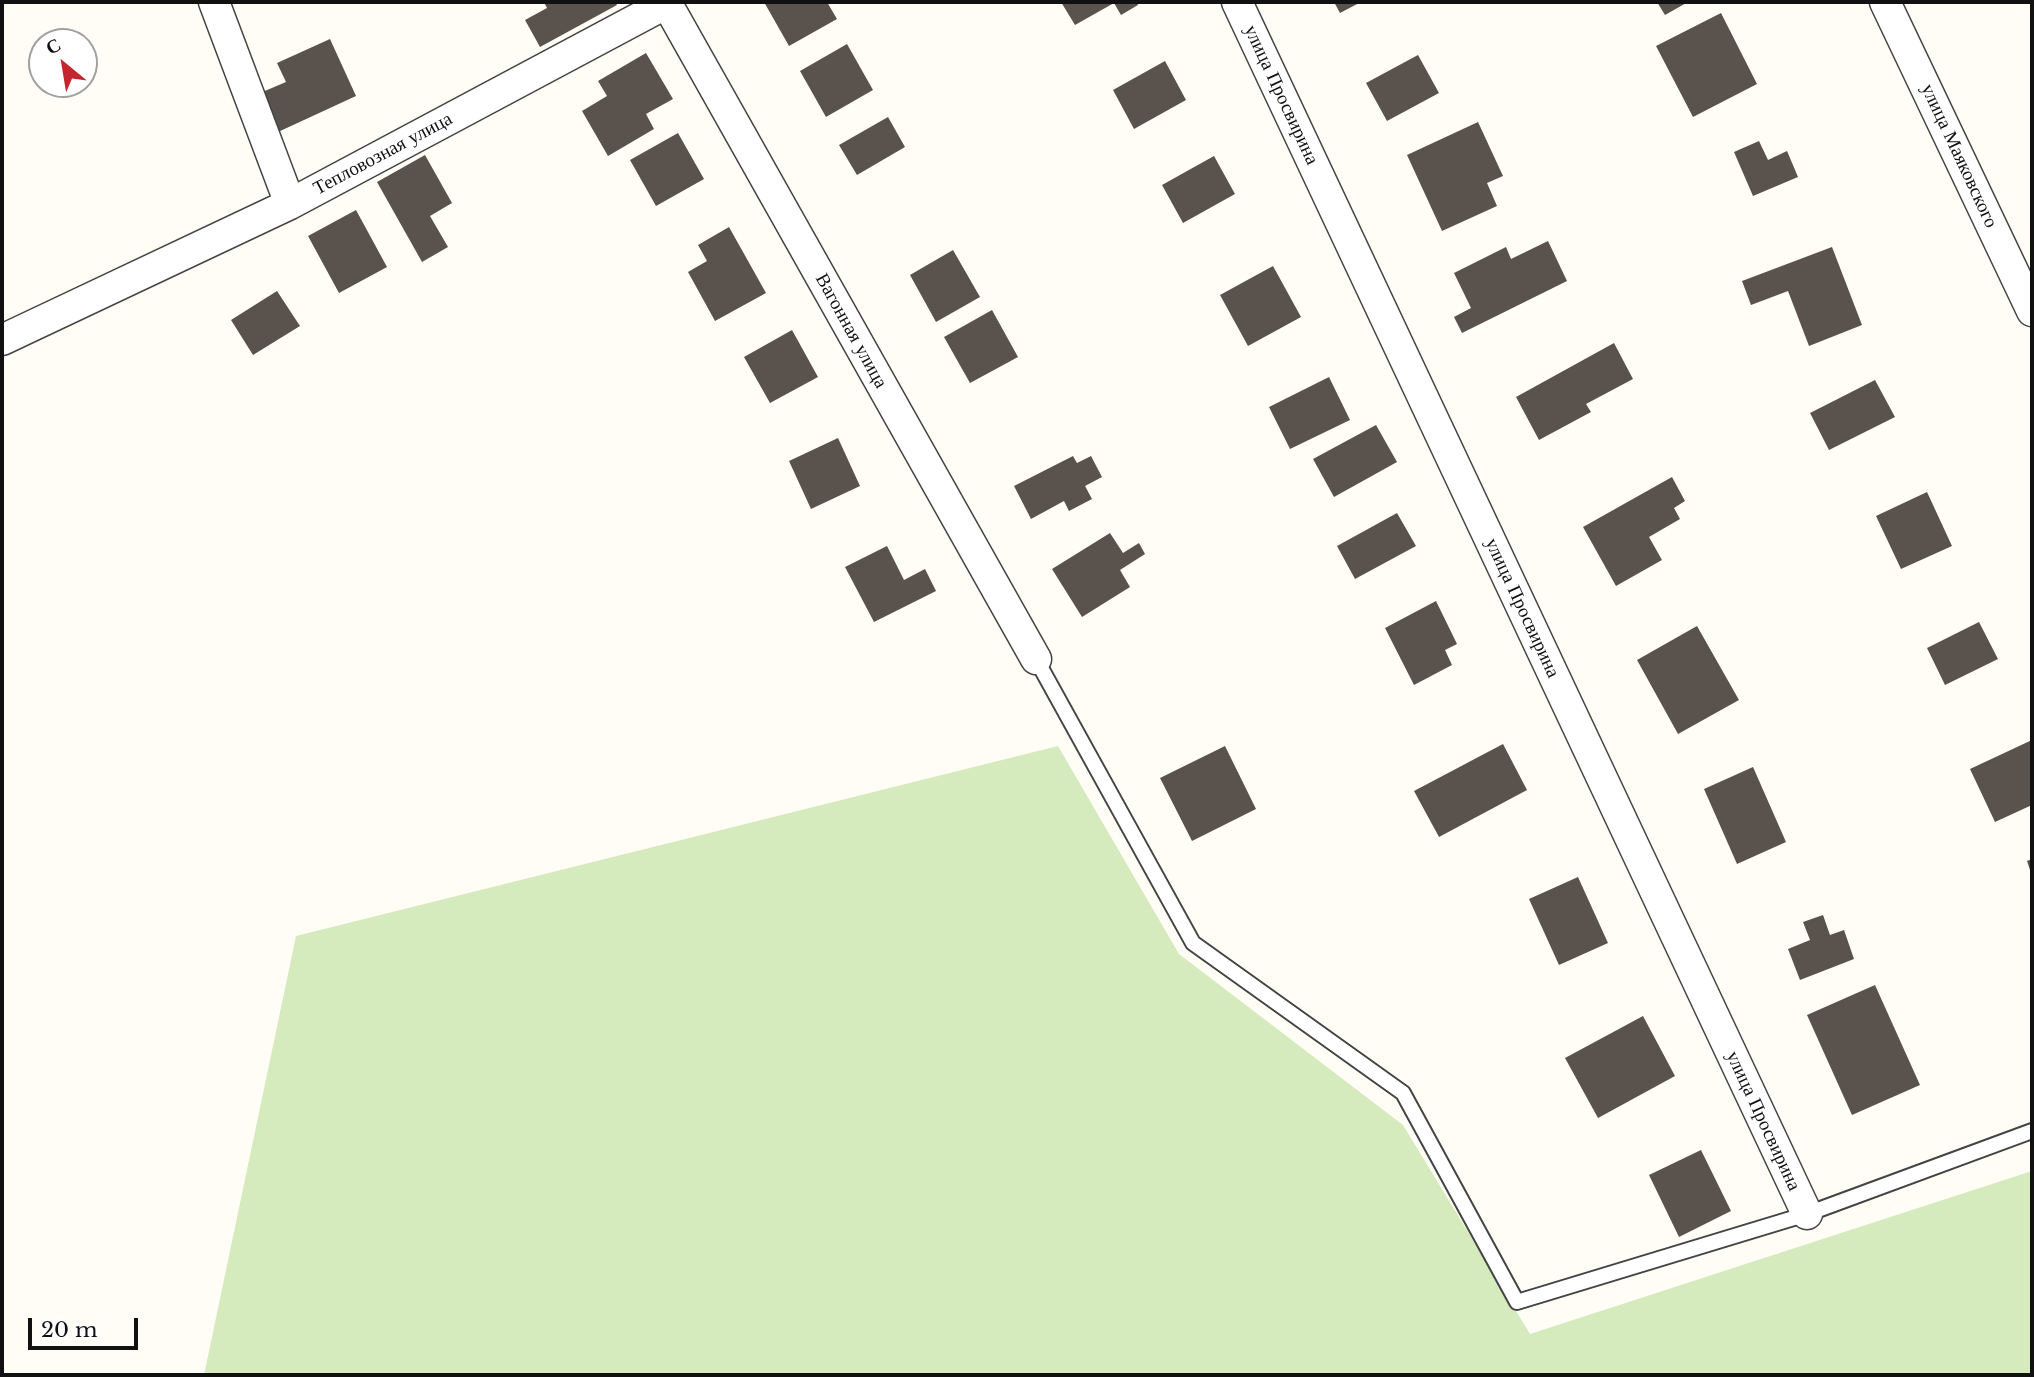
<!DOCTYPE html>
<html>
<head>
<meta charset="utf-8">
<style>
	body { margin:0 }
	#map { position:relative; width:2034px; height:1377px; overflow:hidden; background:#fffdf5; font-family:"Libre Baskerville",serif }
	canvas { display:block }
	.frame { position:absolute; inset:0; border:4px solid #111; pointer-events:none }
	.north { position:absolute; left:28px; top:28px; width:70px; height:70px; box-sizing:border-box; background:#fff; border:2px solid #a0a0a0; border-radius:50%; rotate:330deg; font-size:19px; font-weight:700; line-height:28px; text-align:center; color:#111 }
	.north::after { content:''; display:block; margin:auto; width:24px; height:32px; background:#c4262e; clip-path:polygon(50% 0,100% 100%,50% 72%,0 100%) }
	.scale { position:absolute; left:28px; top:1318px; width:110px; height:32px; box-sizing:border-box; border:4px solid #111; border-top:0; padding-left:9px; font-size:21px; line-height:24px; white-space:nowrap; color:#111; -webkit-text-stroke:5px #fff; paint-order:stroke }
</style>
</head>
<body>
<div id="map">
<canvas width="2034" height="1377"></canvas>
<div class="frame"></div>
<div class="north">С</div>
<div class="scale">20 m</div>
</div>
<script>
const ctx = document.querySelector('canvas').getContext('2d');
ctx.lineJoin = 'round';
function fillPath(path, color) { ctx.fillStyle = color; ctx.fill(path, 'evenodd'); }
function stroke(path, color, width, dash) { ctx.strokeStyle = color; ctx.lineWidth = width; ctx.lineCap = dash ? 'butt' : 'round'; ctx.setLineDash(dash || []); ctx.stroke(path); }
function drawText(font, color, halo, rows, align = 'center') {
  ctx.font = font + ' "Libre Baskerville",serif'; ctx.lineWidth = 7; ctx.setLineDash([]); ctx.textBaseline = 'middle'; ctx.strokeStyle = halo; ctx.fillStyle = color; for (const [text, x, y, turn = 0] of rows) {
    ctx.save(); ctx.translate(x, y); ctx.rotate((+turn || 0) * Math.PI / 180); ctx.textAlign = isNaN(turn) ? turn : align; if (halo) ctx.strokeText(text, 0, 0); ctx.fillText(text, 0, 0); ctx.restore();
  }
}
fillPath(new Path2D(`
	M 1058,746 L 1179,954 L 1403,1125 L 1530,1334 L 2032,1171 L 2032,1375 L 204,1375 L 296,936 Z`), '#d5ebbd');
fillPath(new Path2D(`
	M 544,2 L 615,2 L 617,5 L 540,47 L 525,20 L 547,8 Z
	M 764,2 L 827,2 L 837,19 L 789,46 Z
	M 1061,2 L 1137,2 L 1138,5 L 1121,15 L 1114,3 L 1075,25 Z
	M 1334,2 L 1361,2 L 1340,13 Z
	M 1657,2 L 1688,2 L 1665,15 Z
	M 1721,13 L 1757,84 L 1693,117 L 1656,46 Z
	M 330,39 L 356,96 L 278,132 L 260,93 L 286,82 L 277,63 Z
	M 847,44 L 873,90 L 826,117 L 800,71 Z
	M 646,53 L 673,99 L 646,114 L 654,129 L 608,156 L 582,111 L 607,96 L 598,81 Z
	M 1418,55 L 1439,93 L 1387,121 L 1366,83 Z
	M 1165,61 L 1186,100 L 1134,129 L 1113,90 Z
	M 888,117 L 905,147 L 857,175 L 839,145 Z
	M 1478,122 L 1503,176 L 1487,183 L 1497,206 L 1442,231 L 1407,155 Z
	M 678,133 L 704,179 L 656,206 L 630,160 Z
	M 1759,141 L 1768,160 L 1787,151 L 1798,177 L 1753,196 L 1734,152 Z
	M 425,155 L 452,203 L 430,216 L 448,247 L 422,262 L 377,182 Z
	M 1214,156 L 1235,194 L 1183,223 L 1162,185 Z
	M 356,210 L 387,267 L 339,293 L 308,236 Z
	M 729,227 L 766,293 L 715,321 L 688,272 L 707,261 L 698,245 Z
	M 1548,241 L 1567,281 L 1462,333 L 1454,317 L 1471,308 L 1454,273 L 1506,247 L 1511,259 Z
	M 1832,247 L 1862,325 L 1809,346 L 1788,291 L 1751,305 L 1742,281 Z
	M 953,250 L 980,297 L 936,322 L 910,275 Z
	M 1273,266 L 1301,317 L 1248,346 L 1220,295 Z
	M 277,291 L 300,326 L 253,355 L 231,320 Z
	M 992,310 L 1018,357 L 970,383 L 944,337 Z
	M 792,330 L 818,377 L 770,403 L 744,357 Z
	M 1614,343 L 1633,379 L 1586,404 L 1591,412 L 1539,440 L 1516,397 Z
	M 1329,377 L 1350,420 L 1290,449 L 1269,407 Z
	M 1875,380 L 1895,417 L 1829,450 L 1810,413 Z
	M 1376,425 L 1397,462 L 1334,497 L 1313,459 Z
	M 838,438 L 860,486 L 811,509 L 789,461 Z
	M 1073,456 L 1077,463 L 1091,456 L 1102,477 L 1085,486 L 1092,499 L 1069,511 L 1064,501 L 1031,519 L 1014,486 Z
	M 1672,477 L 1685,501 L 1674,508 L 1680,519 L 1649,537 L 1662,560 L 1616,586 L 1583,527 Z
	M 1927,492 L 1952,546 L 1901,569 L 1876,516 Z
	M 1397,513 L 1416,546 L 1355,579 L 1337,546 Z
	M 1110,533 L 1123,553 L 1139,543 L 1145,554 L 1120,570 L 1130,587 L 1082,617 L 1052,569 Z
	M 887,546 L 904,580 L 925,569 L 936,591 L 874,622 L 845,567 Z
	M 1436,601 L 1457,644 L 1445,650 L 1452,665 L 1414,685 L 1385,628 Z
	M 1979,622 L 1998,659 L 1945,685 L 1927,648 Z
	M 1697,626 L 1739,700 L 1678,734 L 1637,660 Z
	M 2032,740 L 2032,805 L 1995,822 L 1970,769 Z
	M 1503,744 L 1527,790 L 1439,837 L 1414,791 Z
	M 1225,746 L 1256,809 L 1192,841 L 1160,778 Z
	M 1753,767 L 1786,842 L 1737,864 L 1704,789 Z
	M 2032,859 L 2032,876 L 2027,861 Z
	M 1578,877 L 1608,943 L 1559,965 L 1529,899 Z
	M 1823,915 L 1830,935 L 1844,930 L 1854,959 L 1800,980 L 1788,949 L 1810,940 L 1803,922 Z
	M 1875,985 L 1920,1085 L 1852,1115 L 1807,1015 Z
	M 1643,1016 L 1675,1076 L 1598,1118 L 1565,1058 Z
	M 1701,1150 L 1731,1211 L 1679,1237 L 1649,1175 Z`), '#5a524d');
const lane = new Path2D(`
	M 1036,659 L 1193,943 L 1403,1093 L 1517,1302 L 1807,1214 L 2032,1131`);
const street = new Path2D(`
	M 214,2 L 290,204 L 667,3
	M 666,2 L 1036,659
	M 1237,2 L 1807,1214
	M 1885,2 L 2032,311
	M 2,340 L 290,204`);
stroke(lane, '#444', 18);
stroke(street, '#444', 33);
stroke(lane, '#fff', 14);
stroke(street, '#fff', 30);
drawText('19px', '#111', '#fff', [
	["улица Просвирина",1281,95,65],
	["Тепловозная улица",383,154,-28],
	["улица Маяковского",1959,156,65],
	["Вагонная улица",851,331,61],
	["улица Просвирина",1522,608,65],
	["улица Просвирина",1763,1121,65]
]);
</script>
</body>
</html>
